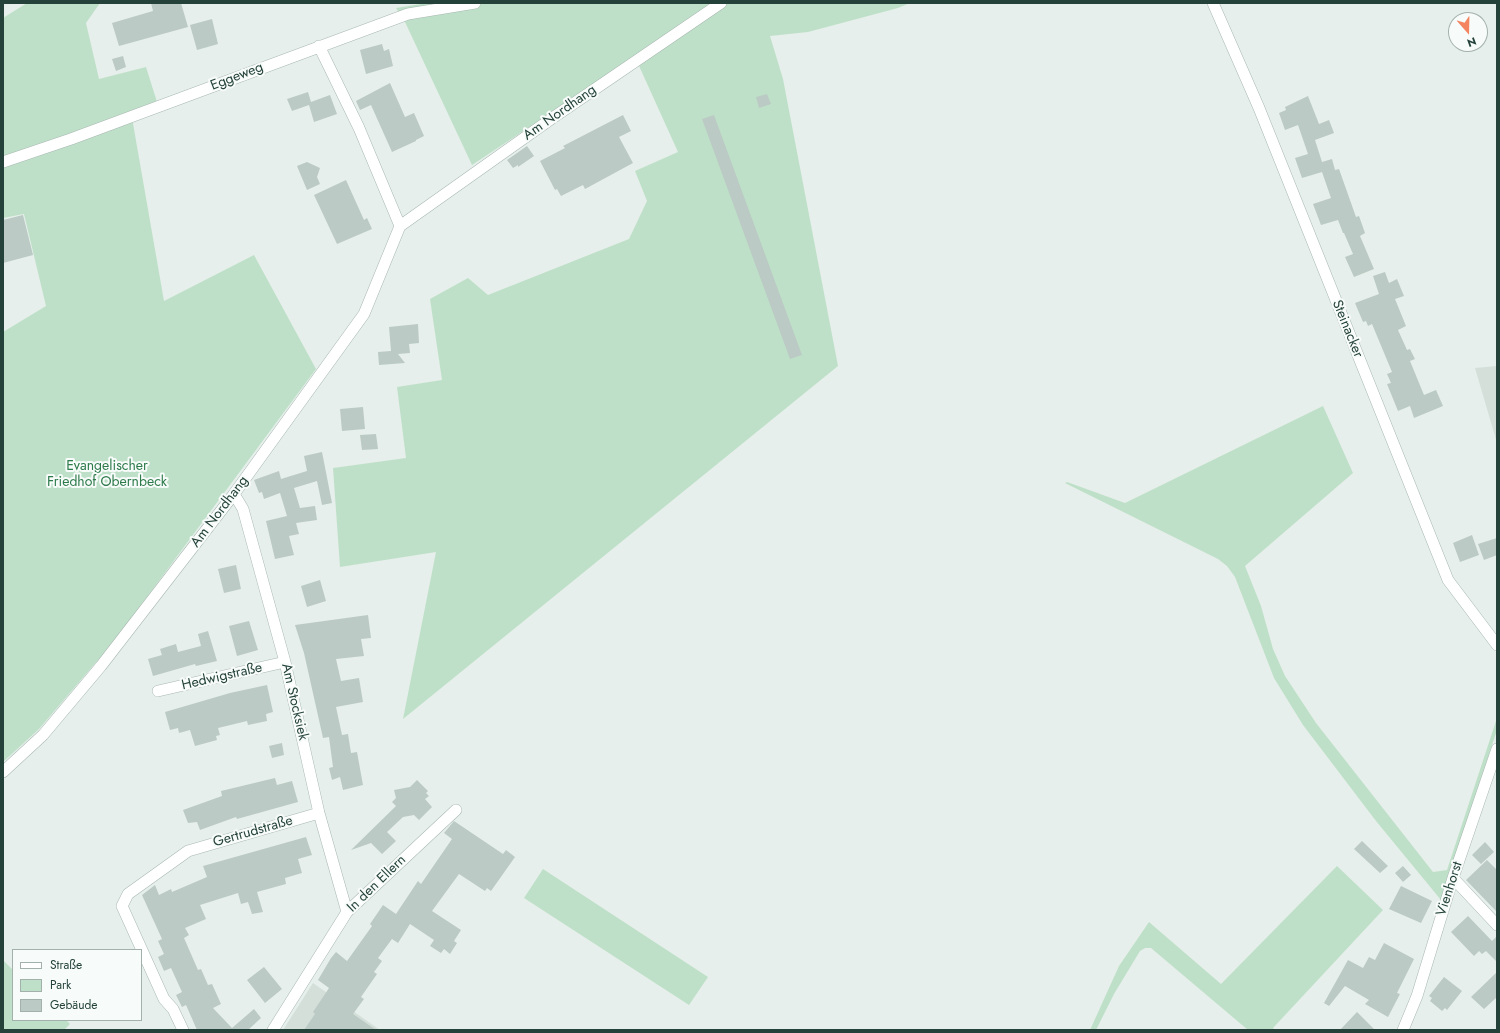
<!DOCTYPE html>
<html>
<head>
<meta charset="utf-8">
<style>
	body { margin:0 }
	#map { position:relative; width:1500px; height:1033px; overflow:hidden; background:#e6efeb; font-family:Jost,sans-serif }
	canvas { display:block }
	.frame { position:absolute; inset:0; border:4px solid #24423a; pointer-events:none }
	.legend { position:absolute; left:12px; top:949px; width:130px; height:72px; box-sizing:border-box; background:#f7fbf9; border:1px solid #a3b1ad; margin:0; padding:5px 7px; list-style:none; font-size:12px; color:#24423a }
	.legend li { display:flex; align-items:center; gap:8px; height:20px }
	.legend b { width:20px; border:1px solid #a3b1ad }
	.north { position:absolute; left:1448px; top:12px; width:40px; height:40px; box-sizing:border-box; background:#f7fbf9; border:1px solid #a3b1ad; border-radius:50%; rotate:160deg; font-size:11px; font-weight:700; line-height:16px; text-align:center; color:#24423a }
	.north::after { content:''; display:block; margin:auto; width:14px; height:18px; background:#f4845f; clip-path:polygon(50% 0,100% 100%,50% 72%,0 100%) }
</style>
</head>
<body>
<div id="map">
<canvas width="1500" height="1033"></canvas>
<div class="frame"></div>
<ul class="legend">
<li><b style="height:5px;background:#fff"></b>Straße</li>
<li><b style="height:11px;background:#bfe0c8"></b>Park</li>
<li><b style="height:11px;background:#bbcac4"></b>Gebäude</li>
</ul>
<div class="north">N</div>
</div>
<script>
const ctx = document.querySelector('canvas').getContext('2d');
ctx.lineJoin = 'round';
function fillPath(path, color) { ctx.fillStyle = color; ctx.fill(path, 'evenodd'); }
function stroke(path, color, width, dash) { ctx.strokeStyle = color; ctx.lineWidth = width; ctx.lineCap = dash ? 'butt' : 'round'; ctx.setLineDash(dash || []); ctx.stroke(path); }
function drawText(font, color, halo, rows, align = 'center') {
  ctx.font = font + ' Jost,sans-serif'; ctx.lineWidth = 4; ctx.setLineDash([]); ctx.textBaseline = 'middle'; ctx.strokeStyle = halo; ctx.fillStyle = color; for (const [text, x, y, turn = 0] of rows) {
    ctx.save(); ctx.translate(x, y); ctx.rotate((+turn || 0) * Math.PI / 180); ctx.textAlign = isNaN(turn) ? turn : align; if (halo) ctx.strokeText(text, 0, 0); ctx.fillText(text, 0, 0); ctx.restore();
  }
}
fillPath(new Path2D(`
	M 1497,366 L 1497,443 L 1475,368 Z
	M 313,983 L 380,1030 L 283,1030 Z`), '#d4dfda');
fillPath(new Path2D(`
	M 27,3 L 100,3 L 86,23 L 99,79 L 146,67 L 157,102 L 131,112 L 164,301 L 254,255 L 316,369 L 115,640 L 39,729 L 3,762 L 3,332 L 46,306 L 24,214 L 3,218 L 3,18 Z
	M 427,3 L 910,3 L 898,8 L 808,32 L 770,36 L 783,79 L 838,366 L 403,719 L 436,552 L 340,567 L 333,468 L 406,458 L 397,387 L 442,380 L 430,299 L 468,278 L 488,295 L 629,239 L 647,201 L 635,171 L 678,152 L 635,57 L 472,165 L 405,22 L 396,8 Z
	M 1323,406 L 1353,473 L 1245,566 L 1261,606 L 1273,649 L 1285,676 L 1316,723 L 1433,872 L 1447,870 L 1497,718 L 1497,730 L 1441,900 L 1376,821 L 1303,725 L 1274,678 L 1235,577 L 1227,566 L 1218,559 L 1065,483 L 1067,482 L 1125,503 Z
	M 1337,866 L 1383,910 L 1273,1028 L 1275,1030 L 1248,1030 L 1151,948 L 1145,948 L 1140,951 L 1114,994 L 1096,1030 L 1090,1030 L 1119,966 L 1149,922 L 1221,984 Z
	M 543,869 L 708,977 L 689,1005 L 524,898 Z
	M 3,960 L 13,970 L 13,1020 L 66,1020 L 70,1024 L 64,1030 L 3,1030 Z`), '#bfe0c8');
fillPath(new Path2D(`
	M 151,3 L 181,3 L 188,27 L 119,46 L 112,23 L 153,11 Z
	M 212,19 L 218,44 L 197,50 L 190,25 Z
	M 382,44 L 384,51 L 389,49 L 393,66 L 366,74 L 360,50 Z
	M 123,56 L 126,67 L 116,71 L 112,59 Z
	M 390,83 L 405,117 L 414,113 L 424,136 L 416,140 L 416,141 L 392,152 L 371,105 L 360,110 L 356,101 Z
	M 308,92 L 311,102 L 330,95 L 337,114 L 314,122 L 309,105 L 292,111 L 287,99 Z
	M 767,94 L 771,104 L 759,108 L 756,97 Z
	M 1308,96 L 1319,124 L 1329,120 L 1334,133 L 1315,140 L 1322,162 L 1332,159 L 1335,170 L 1339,169 L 1356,217 L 1359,216 L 1365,233 L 1360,236 L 1374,269 L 1354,277 L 1345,257 L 1353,254 L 1344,233 L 1343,233 L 1338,220 L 1321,225 L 1313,204 L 1331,198 L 1322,172 L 1302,178 L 1295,158 L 1308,154 L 1298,125 L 1285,130 L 1279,113 L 1286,110 L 1285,107 Z
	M 623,115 L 631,131 L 619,137 L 633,163 L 585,189 L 583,185 L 561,196 L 557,189 L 555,190 L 540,161 L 565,148 L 563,146 Z
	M 714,115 L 802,355 L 790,359 L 702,119 Z
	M 527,146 L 534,156 L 518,167 L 518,165 L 513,168 L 507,160 Z
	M 307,162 L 320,168 L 317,177 L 320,184 L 307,190 L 297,166 Z
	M 346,180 L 364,220 L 367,218 L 372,229 L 337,244 L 314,195 Z
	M 23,215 L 33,255 L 3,263 L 3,220 Z
	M 1385,272 L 1389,283 L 1397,279 L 1404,296 L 1395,299 L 1406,326 L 1398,330 L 1407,350 L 1410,349 L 1415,359 L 1410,361 L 1424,395 L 1436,390 L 1443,406 L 1414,418 L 1410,406 L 1398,411 L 1387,384 L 1391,383 L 1387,374 L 1392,372 L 1372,324 L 1368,326 L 1366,321 L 1363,322 L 1355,303 L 1379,294 L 1373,276 Z
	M 418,324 L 419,343 L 409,344 L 410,353 L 398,354 L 405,363 L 379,365 L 378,352 L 391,351 L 389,327 Z
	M 363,407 L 365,429 L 342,431 L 340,409 Z
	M 376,434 L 378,449 L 362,450 L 360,435 Z
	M 322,452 L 332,503 L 322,505 L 317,481 L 294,488 L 300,508 L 315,506 L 317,520 L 296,523 L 299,534 L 289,536 L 294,555 L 275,559 L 266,521 L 287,516 L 280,493 L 264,499 L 262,492 L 259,493 L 254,480 L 279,471 L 281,479 L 307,471 L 304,456 Z
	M 1472,535 L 1479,555 L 1460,562 L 1453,543 Z
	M 1497,538 L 1497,555 L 1484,560 L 1478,544 Z
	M 236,565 L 241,589 L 224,593 L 218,569 Z
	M 320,580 L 326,601 L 307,607 L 301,586 Z
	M 368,615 L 371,638 L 361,639 L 364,656 L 336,659 L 341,681 L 359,678 L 363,702 L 336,707 L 342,735 L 348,734 L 351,753 L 357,752 L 363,785 L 343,790 L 340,777 L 332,780 L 329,768 L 333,767 L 329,737 L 323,738 L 304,653 L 295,625 Z
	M 249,621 L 258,650 L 237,656 L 229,626 Z
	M 208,631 L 217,661 L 196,666 L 195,664 L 153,676 L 148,659 L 162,655 L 160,649 L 176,644 L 178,652 L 201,646 L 198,634 Z
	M 267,685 L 273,712 L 266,714 L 267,721 L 248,725 L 247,721 L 218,728 L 220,735 L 216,736 L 217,740 L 195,746 L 190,730 L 179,733 L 178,728 L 170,730 L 165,712 L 230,693 Z
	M 282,743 L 284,755 L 272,758 L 269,746 Z
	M 275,778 L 277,785 L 292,781 L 298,802 L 237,819 L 236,817 L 200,830 L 197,822 L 188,823 L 183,810 L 222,796 L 221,791 Z
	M 417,780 L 428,791 L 426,793 L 429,796 L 425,799 L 432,807 L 419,820 L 414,815 L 403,817 L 387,832 L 396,841 L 382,854 L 371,843 L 351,850 L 396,806 L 392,802 L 396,798 L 394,790 L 410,787 Z
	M 454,821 L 503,854 L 506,850 L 515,857 L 491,891 L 487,888 L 485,891 L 459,874 L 432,911 L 461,930 L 454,941 L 457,943 L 450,954 L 444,949 L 441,953 L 430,946 L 434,940 L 410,924 L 398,943 L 392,939 L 378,958 L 382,961 L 374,972 L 377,974 L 361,997 L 364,999 L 353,1014 L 376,1030 L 304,1030 L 315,1014 L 313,1012 L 329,988 L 318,980 L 331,958 L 336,952 L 347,961 L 372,926 L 370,924 L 383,905 L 396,914 L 418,881 L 421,884 L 452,839 L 444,833 Z
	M 306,837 L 312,855 L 298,859 L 302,873 L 285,878 L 286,884 L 257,892 L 263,912 L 252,914 L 248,902 L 241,904 L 238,893 L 200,905 L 206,919 L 185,928 L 189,935 L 184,938 L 198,970 L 201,969 L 208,985 L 212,984 L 221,1004 L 213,1008 L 232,1028 L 254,1009 L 261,1018 L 248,1030 L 197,1030 L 186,1005 L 182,1007 L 176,995 L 182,992 L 171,968 L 164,971 L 158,957 L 164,954 L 158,941 L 162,939 L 142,895 L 155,885 L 159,895 L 171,889 L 172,892 L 207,877 L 203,866 Z
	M 1362,841 L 1388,866 L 1380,873 L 1354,849 Z
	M 1485,842 L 1494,852 L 1481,864 L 1472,855 Z
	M 1487,860 L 1497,870 L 1497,912 L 1466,880 Z
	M 1403,866 L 1411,875 L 1403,882 L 1395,873 Z
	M 1401,886 L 1432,901 L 1421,923 L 1389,909 Z
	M 1468,916 L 1492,941 L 1497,936 L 1497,962 L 1486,951 L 1482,954 L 1479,951 L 1474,956 L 1451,932 Z
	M 1384,943 L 1414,959 L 1397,993 L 1400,994 L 1388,1017 L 1365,1004 L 1369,1000 L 1345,986 L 1329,1006 L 1324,1003 L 1348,960 L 1363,968 L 1369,957 L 1375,960 Z
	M 264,967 L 282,989 L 265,1003 L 247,980 Z
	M 1497,972 L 1497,997 L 1484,1009 L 1471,997 Z
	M 1444,977 L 1462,991 L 1447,1010 L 1445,1008 L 1442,1011 L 1430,1001 L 1432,998 L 1429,996 Z
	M 1357,1012 L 1375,1030 L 1340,1030 Z`), '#bbcac4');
const minor = new Path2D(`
	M 1213,3 L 1259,108 L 1448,580 L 1497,645
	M 319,46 L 359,128 L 400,226
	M 3,162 L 71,139 L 408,14 L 475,3
	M 234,494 L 243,509 L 285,662 L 319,813 L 347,912
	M 158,691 L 285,662
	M 3,772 L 43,735 L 101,666 L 234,494 L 364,314 L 400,226 L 551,119 L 721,3
	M 1453,878 L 1497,925
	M 183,1030 L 173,1009 L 164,999 L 122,906 L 128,894 L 188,851 L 319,813
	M 273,1030 L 347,912 L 456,810
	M 1403,1030 L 1417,996 L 1453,878 L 1497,749`);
stroke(minor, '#a8b8b2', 12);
stroke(minor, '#fff', 11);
drawText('14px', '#24423a', '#f7fbf9', [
	["Eggeweg",237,77,-21],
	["Am Nordhang",560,113,-35],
	["Steinacker",1347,329,68],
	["Am Nordhang",220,512,-53],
	["Hedwigstraße",222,677,-13],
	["Am Stocksiek",294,702,77],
	["Gertrudstraße",253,832,-16],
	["In den Ellern",377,884,-44],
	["Vienhorst",1450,889,-72]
]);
drawText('14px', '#2d7a4b', '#f7fbf9', [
	["Evangelischer",107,467],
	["Friedhof Obernbeck",107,483]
]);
</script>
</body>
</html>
